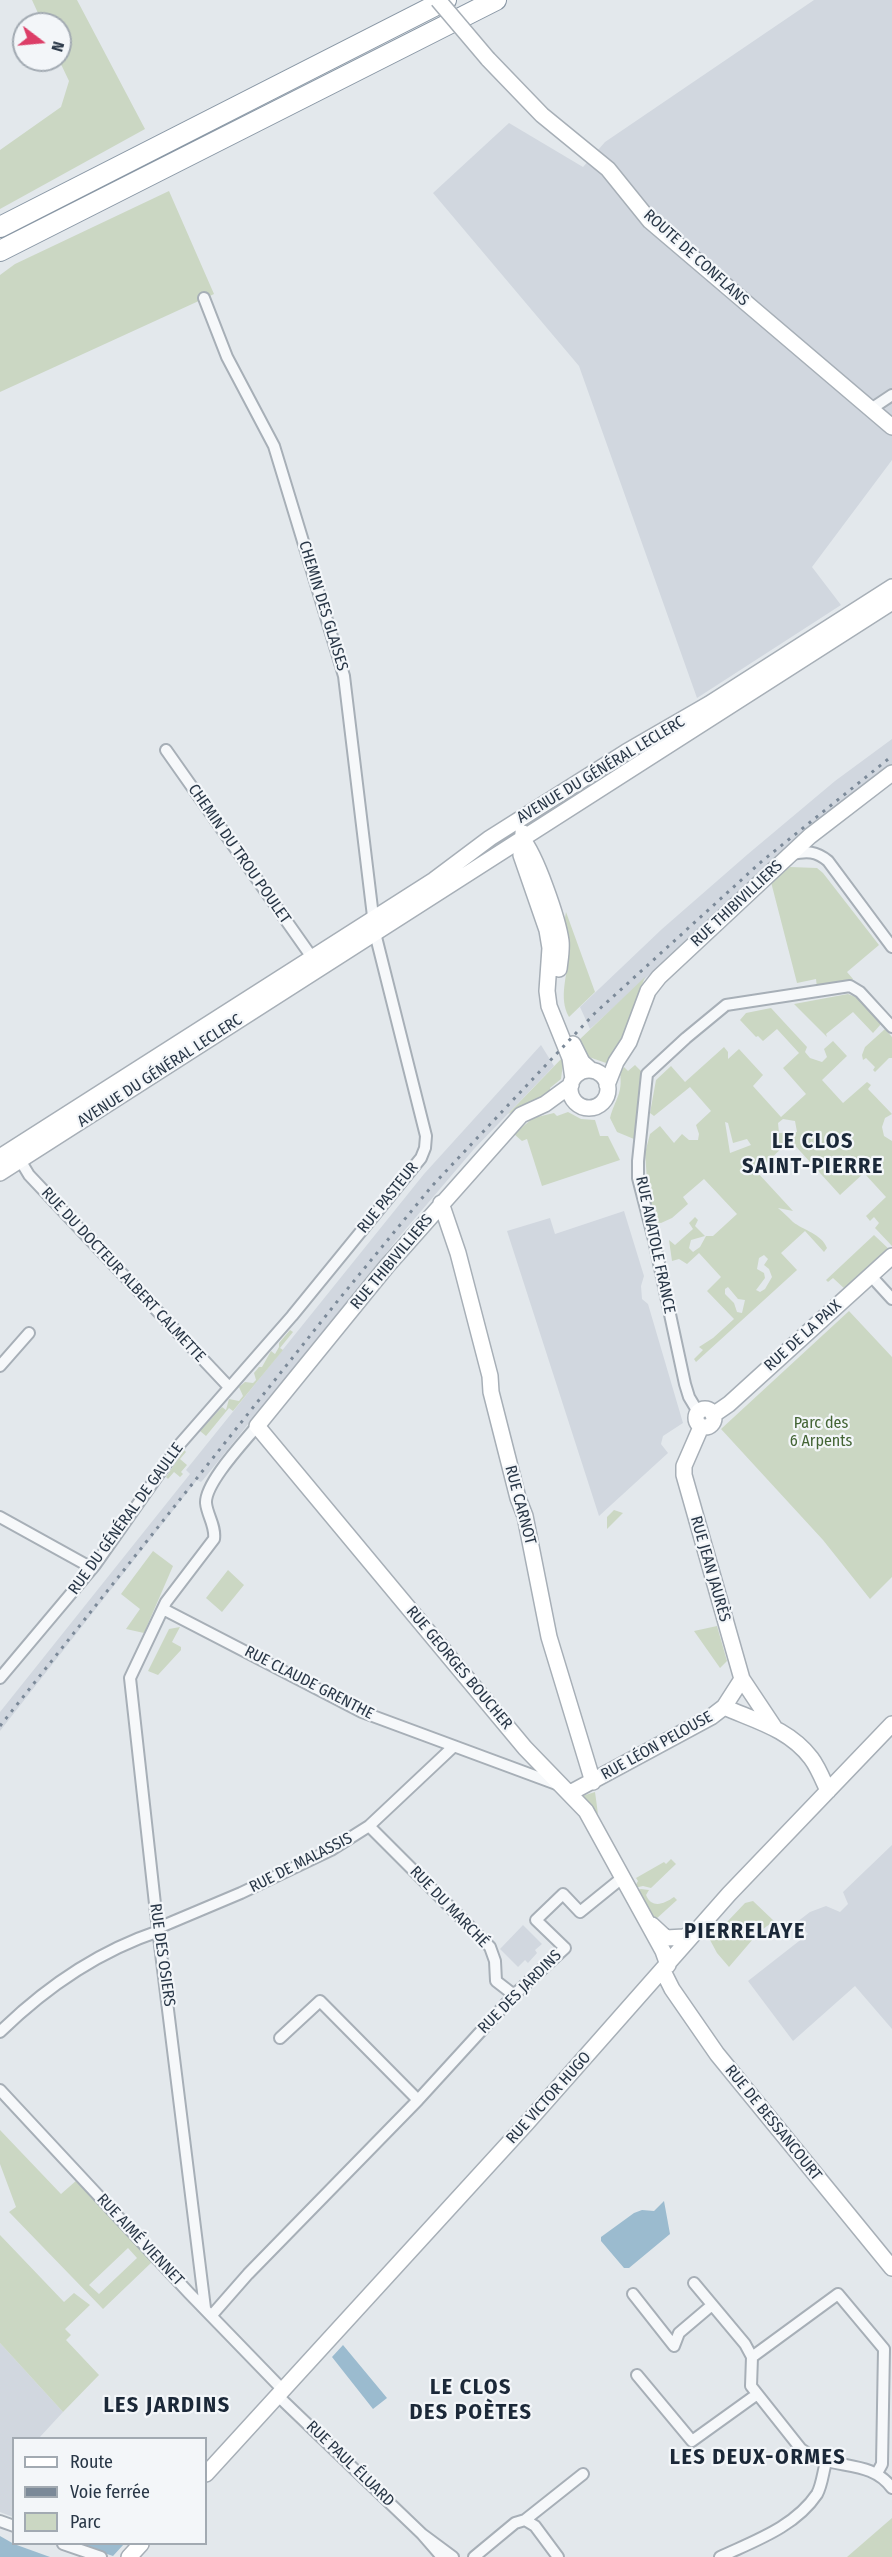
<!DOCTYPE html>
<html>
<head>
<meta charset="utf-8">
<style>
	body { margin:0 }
	#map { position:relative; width:892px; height:2557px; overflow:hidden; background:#e3e8ec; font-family:"Fira Sans Condensed",sans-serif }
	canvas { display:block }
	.legend { position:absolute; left:12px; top:2437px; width:195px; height:108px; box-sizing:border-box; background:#f3f6f9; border:2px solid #a2aab2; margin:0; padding:8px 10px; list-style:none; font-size:18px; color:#293747 }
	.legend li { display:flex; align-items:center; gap:12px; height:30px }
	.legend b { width:30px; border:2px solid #a2aab2 }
	.north { position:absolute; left:12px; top:12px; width:60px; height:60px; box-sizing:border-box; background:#f3f6f9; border:2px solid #a2aab2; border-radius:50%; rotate:106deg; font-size:16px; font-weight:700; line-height:24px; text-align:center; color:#293747 }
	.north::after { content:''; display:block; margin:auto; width:21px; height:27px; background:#dc3e68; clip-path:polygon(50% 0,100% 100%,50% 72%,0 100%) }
</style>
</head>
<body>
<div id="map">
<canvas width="892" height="2557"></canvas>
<ul class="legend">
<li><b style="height:8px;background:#fff"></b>Route</li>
<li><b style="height:8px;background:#7b8998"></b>Voie ferrée</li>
<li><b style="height:16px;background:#cbd7c3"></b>Parc</li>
</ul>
<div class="north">N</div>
</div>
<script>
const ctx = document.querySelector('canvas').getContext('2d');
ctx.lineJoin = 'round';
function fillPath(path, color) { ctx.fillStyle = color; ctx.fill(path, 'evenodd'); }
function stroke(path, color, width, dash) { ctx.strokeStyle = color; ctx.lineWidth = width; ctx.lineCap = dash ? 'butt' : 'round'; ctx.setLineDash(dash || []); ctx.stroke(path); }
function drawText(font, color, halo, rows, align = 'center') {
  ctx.font = font + ' "Fira Sans Condensed",sans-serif'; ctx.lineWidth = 4.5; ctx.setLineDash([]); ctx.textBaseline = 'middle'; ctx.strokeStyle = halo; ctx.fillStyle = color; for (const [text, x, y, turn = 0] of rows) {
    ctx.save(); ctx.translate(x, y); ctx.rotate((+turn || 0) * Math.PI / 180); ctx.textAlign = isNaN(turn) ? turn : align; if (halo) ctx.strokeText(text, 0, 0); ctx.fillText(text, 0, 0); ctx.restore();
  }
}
fillPath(new Path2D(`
	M 814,0 L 892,0 L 892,460 L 812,567 L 841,605 L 697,698 L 579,366 L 433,193 L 509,123 L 583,167 L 605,142 Z
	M 892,739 L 892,765 L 775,860 L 590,1029 L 580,1007 L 662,929 L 748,854 L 835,781 Z
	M 541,1045 L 554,1066 L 474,1149 L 399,1237 L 203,1480 L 201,1482 L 197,1480 L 0,1731 L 0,1712 L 190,1474 L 186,1470 L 424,1174 Z
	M 624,1211 L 644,1276 L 641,1286 L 642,1299 L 648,1304 L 683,1423 L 663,1436 L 661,1444 L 668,1453 L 599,1516 L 507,1231 L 550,1218 L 555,1234 Z
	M 892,1845 L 892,2029 L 855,1986 L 793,2041 L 748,1981 L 808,1934 L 797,1922 L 810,1912 L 826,1906 L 840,1912 L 848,1904 L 843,1892 Z
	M 523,1925 L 542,1944 L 535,1950 L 537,1953 L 528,1963 L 525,1960 L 518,1967 L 500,1949 Z
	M 0,2343 L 63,2412 L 39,2438 L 14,2438 L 13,2517 L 0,2512 Z`), '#d1d7df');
fillPath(new Path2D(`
	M 32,0 L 77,0 L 145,129 L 0,209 L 0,150 L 61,107 L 69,81 L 59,60 L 60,24 L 43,24 Z
	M 169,191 L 214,294 L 0,392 L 0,275 L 15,264 Z
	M 790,867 L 817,868 L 823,873 L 879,945 L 847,972 L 853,979 L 850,984 L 817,988 L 816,979 L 797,983 L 771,882 Z
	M 566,912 L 595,992 L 569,1017 C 558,997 568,976 568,955 C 568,940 562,928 566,912 Z
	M 645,977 L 618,1051 L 606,1063 L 586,1056 L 578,1041 Z
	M 848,994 L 858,998 L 881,1024 L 873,1033 L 853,1012 L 826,1034 L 827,1037 L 794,1004 Z
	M 771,1008 L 807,1047 L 805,1052 L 810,1058 L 822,1062 L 827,1057 L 824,1049 L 833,1041 L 847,1056 L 822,1080 L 843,1103 L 867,1082 L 871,1085 L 868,1089 L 892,1114 L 885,1118 L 882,1127 L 884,1136 L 892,1141 L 892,1246 L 875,1228 L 879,1223 L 874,1217 L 870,1221 L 866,1216 L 886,1197 L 864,1173 L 840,1195 L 790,1140 L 757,1172 L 793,1211 L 778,1208 C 783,1212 788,1217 793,1222 C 803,1230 822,1234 827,1248 L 824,1252 L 805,1231 L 781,1253 L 797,1270 L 696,1362 L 694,1359 L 703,1350 L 699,1347 L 713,1338 L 734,1319 L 707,1291 L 721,1277 L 699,1253 L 687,1264 L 679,1259 L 672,1261 L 669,1240 L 675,1245 L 693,1229 L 689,1223 L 695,1217 L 698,1220 L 695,1226 L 705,1236 L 691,1240 L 689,1248 L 693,1252 L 700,1247 L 706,1236 L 713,1236 L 737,1214 L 704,1179 L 683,1197 L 688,1204 L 672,1218 L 661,1223 L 655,1222 L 648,1193 L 645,1153 L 650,1134 L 660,1126 L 674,1143 L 682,1134 L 689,1140 L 698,1140 L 699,1134 L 696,1125 L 711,1111 L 690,1087 L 654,1116 L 650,1113 L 656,1080 L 671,1066 L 685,1082 L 724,1047 L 728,1052 L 728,1059 L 739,1049 L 763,1075 L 753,1086 L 781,1117 L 806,1094 L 783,1068 L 799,1053 L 777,1029 L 763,1041 L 758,1036 L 756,1037 L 740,1020 L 746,1013 ZM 783,1119 L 795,1121 L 797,1132 L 779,1133 L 778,1123 ZM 725,1122 L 728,1123 L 733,1143 L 747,1139 L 751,1145 L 730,1153 ZM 764,1255 L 768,1259 L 764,1265 L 769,1269 L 772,1277 L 765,1289 L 760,1292 L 756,1290 L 765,1278 L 764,1273 L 757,1269 L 759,1258 ZM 728,1287 L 738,1299 L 745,1300 L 742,1313 L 737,1312 L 734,1303 L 725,1294 L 725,1289 Z
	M 885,1029 L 892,1037 L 892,1058 L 889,1058 L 875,1072 L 873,1070 L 875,1067 L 866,1058 L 863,1060 L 862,1055 L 865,1047 Z
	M 564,1056 L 561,1079 L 550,1088 L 550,1094 L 508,1114 Z
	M 635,1065 L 646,1076 L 634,1139 L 617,1132 L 610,1118 C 615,1099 623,1094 620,1073 L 624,1067 L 628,1071 Z
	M 568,1112 L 581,1119 L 595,1120 L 600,1136 L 608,1136 L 620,1160 L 542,1186 L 527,1139 L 522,1141 L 514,1134 L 533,1118 L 554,1113 L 557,1116 Z
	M 874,1235 L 891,1251 L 846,1290 L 833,1278 L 828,1282 L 826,1280 Z
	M 849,1311 L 892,1357 L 892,1577 L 870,1599 L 823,1540 L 721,1429 Z
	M 290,1330 L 293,1332 L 280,1348 L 283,1350 L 233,1411 L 229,1408 L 206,1436 L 200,1431 L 222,1407 L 226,1410 L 229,1399 L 239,1401 L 243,1396 L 239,1387 L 245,1382 L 253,1383 L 256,1380 L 254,1373 L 259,1367 L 262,1367 L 271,1351 L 275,1354 L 279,1347 L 279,1343 Z
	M 184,1450 L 186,1452 L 180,1459 L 187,1465 L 181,1472 L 183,1474 L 180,1477 L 174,1472 L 168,1479 L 166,1477 Z
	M 614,1510 L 623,1513 L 607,1529 L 607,1517 Z
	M 153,1551 L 173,1566 L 144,1633 L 126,1629 L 140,1609 L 121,1594 Z
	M 228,1570 L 244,1585 L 222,1612 L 206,1598 Z
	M 717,1626 L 727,1661 L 720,1668 L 694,1631 Z
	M 180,1627 L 172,1642 L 181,1647 L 181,1650 L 158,1675 L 148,1671 L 169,1629 Z
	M 595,1792 L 598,1814 L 579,1797 Z
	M 671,1859 L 676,1864 L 651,1888 L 643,1886 L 634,1888 L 638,1881 L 636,1878 L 664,1862 L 666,1864 Z
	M 641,1889 L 649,1890 L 646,1895 C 652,1909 664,1904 674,1897 L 677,1900 L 655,1920 L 634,1891 Z
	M 753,1901 L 774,1921 L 759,1932 L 729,1967 L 717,1953 L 710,1940 L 745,1903 Z
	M 0,2130 L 61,2194 L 77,2180 L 152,2262 L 103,2309 L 9,2212 L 16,2207 L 0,2164 ZM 128,2248 L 137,2258 L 99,2294 L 89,2285 Z
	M 0,2235 L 64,2302 L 74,2293 L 90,2305 L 65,2329 L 71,2335 L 66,2340 L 99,2375 L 63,2412 L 0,2343 Z
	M 892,2518 L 892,2557 L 847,2557 Z`), '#cbd7c3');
fillPath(new Path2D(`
	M 664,2201 L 670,2234 L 629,2268 L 624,2268 L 601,2241 L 601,2237 L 634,2213 L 642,2210 L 654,2211 Z
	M 343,2345 L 387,2398 L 373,2409 L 332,2357 Z
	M 0,2536 L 14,2544 L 50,2557 L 0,2557 Z
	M 77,2544 L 124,2544 L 113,2556 Z`), '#9bbbcf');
const street = new Path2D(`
	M 871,409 L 892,395
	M 166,750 L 316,963
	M 792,854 C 807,851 816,851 828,861 L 892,947
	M 17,1155 L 29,1175 L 229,1387
	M 871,1276 L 892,1299
	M 0,1366 L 29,1333
	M 698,1412 L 689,1397 L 685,1384 L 654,1240 L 638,1178 L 638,1161 L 647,1074 L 686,1038 L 726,1005 L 850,986 L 860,992 L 892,1027
	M 0,1517 L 92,1568
	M 163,1609 L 362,1712 L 559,1785
	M 0,1678 L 95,1565 L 180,1444 L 292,1316 L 421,1158 L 425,1148 L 426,1136 L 375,933 L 344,676 L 274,446 L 227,357 L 204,298
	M 369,1826 L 490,1947 L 495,1961 L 496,1981 L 514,1995
	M 158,1928 L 241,1893 L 331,1850 L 369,1826 L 453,1747
	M 0,2032 C 45,1988 99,1951 159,1931
	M 280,2038 L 320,2001 L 418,2100
	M 0,2090 L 189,2293 L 282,2389
	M 694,2283 L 745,2344 L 752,2357
	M 633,2294 L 674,2346 L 679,2333 L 712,2305
	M 205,2308 L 156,1913 L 130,1678 L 166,1602 L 214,1539 C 216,1526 207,1515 206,1503 C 205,1483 244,1442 257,1426
	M 212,2315 L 248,2274 L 418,2100 L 514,1995 L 565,1948 L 536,1920 L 563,1894 L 580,1912 L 622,1878
	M 637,2375 L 692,2441 L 756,2395
	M 277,2395 L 422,2534
	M 877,2473 L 882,2464 L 884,2349 L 838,2294 L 752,2357 L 751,2386 L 801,2449 C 831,2472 869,2457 892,2488
	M 525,2520 L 583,2474
	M 0,2521 L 14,2526
	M 63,2544 L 101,2557
	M 442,2557 L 422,2534 L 453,2557
	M 474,2557 L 515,2523 L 525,2520 L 535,2526 L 558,2557
	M 720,2557 C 754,2541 795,2527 817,2494 C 822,2485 823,2472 826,2462`);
const secondary = new Path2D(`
	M 488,59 L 542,115 L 608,169 L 650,221 L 892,427
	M 523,833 L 521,855 L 547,930 L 550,948 L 547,991 L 549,1006 L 570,1058 L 573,1079
	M 522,839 C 536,855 558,919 561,941 C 562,950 560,960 559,969
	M 573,1044 L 582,1062 L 591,1070
	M570 1089a19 19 0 1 1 38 0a19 19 0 1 1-38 0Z
	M 571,1085 L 545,1104 L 521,1115 L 387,1266 L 257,1426 L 525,1748 L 586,1811 L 663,1951 L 668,1965
	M 607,1085 L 616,1062 L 629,1042 L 648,991 L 659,977 L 810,836 L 892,773
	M 0,1157 L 434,880 L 490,838 L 626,752 L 709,704 L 892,587
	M 0,1173 L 892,602
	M 441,1203 L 458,1253 L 490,1376 L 491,1392 L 518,1498 L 525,1516 L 549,1637 L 593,1782
	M696 1418a9 9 0 1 1 18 0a9 9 0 1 1-18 0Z
	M 713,1415 L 729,1404 L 892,1256
	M 701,1427 L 684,1466 L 684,1475 L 742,1679 L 774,1727
	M 724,1707 L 742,1679
	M 570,1793 L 711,1717 L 724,1707 C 756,1721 789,1729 811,1758 C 818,1767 823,1780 828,1791
	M 652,1925 L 666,1938 L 684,1937 L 694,1932
	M 663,1971 L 672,1989 L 717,2054 L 892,2268
	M 206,2474 L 526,2124 L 729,1894 L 892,1724
	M 129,2557 L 141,2544`);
const highway = new Path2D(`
	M 0,227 L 446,0
	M 0,251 L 496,0`);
stroke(street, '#a7afb7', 14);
stroke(secondary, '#a7afb7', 18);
stroke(highway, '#8997a5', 22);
stroke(street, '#f6f8fa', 10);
stroke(secondary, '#fff', 15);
stroke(highway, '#fff', 20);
stroke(new Path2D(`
	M 0,1726 L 340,1298 L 432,1186 L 594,1014 L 761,862 L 892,756`), '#7b8998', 3, [3, 6]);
const secondaryBridge = new Path2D(`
	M 438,0 L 488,59`);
stroke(secondaryBridge, '#a7afb7', 18, []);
stroke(secondaryBridge, '#fff', 15);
drawText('16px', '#293747', '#f3f6f9', [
	["ROUTE DE CONFLANS",696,258,42],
	["CHEMIN DES GLAISES",323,606,73],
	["AVENUE DU GÉNÉRAL LECLERC",601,770,-31],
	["CHEMIN DU TROU POULET",239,854,55],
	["RUE THIBIVILLIERS",737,904,-43],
	["AVENUE DU GÉNÉRAL LECLERC",160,1071,-33],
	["RUE PASTEUR",388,1198,-51],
	["RUE ANATOLE FRANCE",655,1245,78],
	["RUE THIBIVILLIERS",392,1262,-50],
	["RUE DU DOCTEUR ALBERT CALMETTE",123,1275,47],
	["RUE DE LA PAIX",803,1336,-42],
	["RUE CARNOT",520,1505,75],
	["RUE DU GÉNÉRAL DE GAULLE",126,1519,-54],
	["RUE JEAN JAURÈS",710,1569,74],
	["RUE GEORGES BOUCHER",459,1668,50],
	["RUE CLAUDE GRENTHE",309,1683,27],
	["RUE LÉON PELOUSE",657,1746,-29],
	["RUE DE MALASSIS",301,1863,-27],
	["RUE DU MARCHÉ",449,1907,46],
	["RUE DES OSIERS",162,1955,82],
	["RUE DES JARDINS",520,1992,-45],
	["RUE VICTOR HUGO",549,2098,-48],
	["RUE DE BESSANCOURT",773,2123,51],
	["RUE AIMÉ VIENNET",140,2240,47],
	["RUE PAUL ÉLUARD",350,2464,44]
]);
drawText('16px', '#436434', '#f3f6f9', [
	["Parc des",821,1424],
	["6 Arpents",821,1442]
]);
ctx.letterSpacing = '1.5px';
drawText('bold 22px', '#1b2838', '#f3f6f9', [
	["LE CLOS",813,1142],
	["SAINT-PIERRE",813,1167],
	["PIERRELAYE",745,1932],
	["LE CLOS",471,2388],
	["DES POÈTES",471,2413],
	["LES JARDINS",167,2406],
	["LES DEUX-ORMES",758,2458]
]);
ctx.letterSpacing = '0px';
</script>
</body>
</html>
